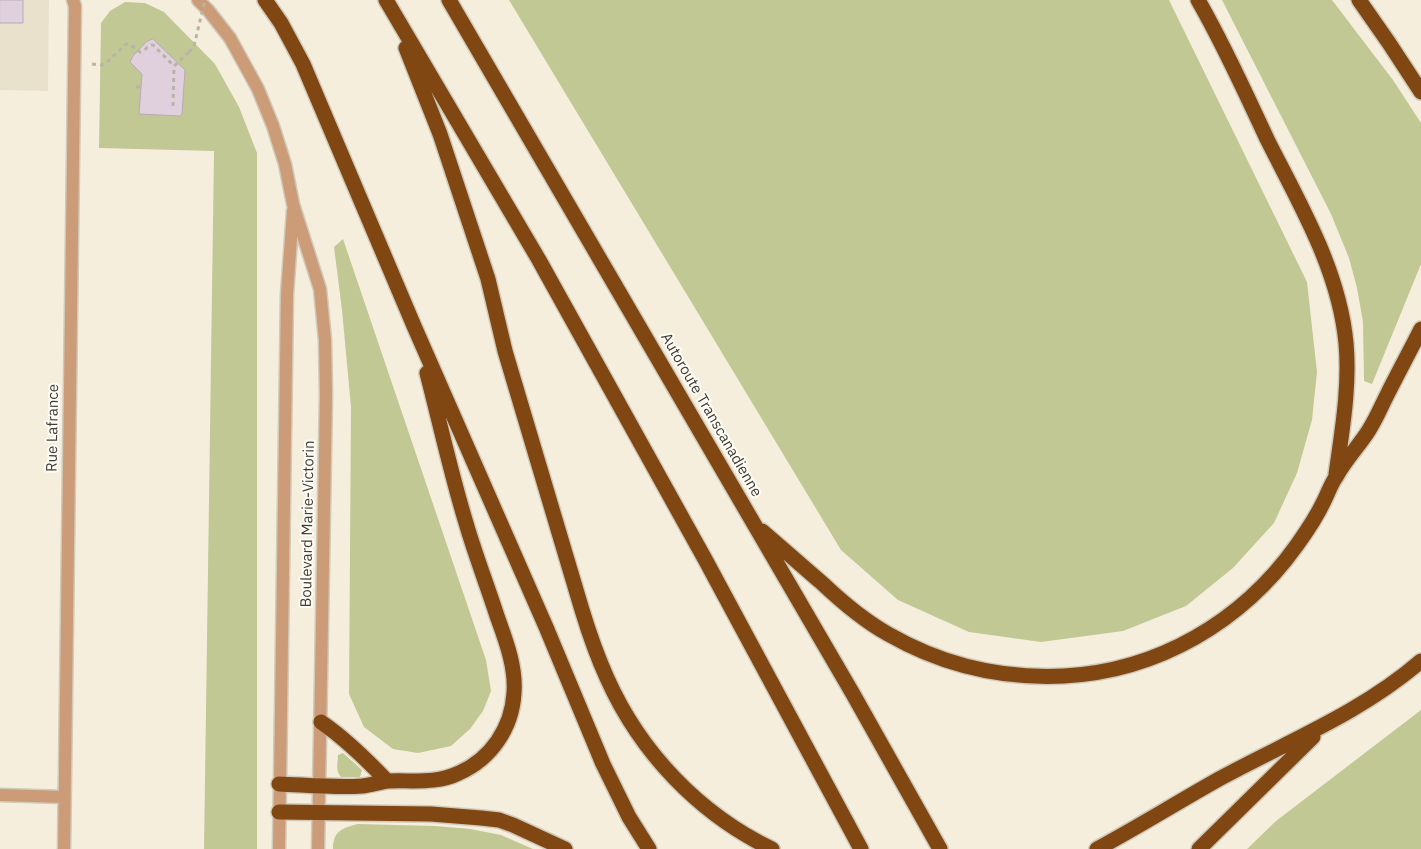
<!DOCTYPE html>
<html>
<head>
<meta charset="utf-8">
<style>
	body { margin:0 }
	canvas { display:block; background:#f5eedd }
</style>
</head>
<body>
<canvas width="1421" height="849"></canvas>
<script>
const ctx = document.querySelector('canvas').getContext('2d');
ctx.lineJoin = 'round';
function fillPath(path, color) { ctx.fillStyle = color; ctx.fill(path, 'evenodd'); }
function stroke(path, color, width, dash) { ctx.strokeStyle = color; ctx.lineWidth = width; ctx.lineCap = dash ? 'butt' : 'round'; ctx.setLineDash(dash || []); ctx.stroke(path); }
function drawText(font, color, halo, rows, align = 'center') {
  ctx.font = font + ' "IBM Plex Sans",sans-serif'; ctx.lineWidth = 4; ctx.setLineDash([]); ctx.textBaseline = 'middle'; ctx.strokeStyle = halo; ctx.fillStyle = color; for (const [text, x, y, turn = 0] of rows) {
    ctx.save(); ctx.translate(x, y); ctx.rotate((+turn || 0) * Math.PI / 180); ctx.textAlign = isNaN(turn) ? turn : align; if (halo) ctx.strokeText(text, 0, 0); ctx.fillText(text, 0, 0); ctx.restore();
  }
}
fillPath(new Path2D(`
	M 0,0 L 49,0 L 48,91 L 0,90 Z`), '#eae1cc');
fillPath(new Path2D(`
	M 509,0 L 1169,0 L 1307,282 L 1317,372 L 1312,420 L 1297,473 L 1274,523 L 1233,568 L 1186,606 L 1123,631 L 1041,642 L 969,632 L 898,600 L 841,550 Z
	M 1222,0 L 1332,0 L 1393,80 L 1421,123 L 1421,264 L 1372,384 L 1364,381 L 1363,322 L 1357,288 L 1349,258 L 1331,214 Z
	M 125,2 L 145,3 L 164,12 L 215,64 L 239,107 L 257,153 L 257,849 L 204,849 L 214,151 L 99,148 L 101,23 L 110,11 Z
	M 343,239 L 486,660 L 491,691 L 483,711 L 470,729 L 451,746 L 418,753 L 393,749 L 364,727 L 349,694 L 351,407 L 342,310 L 334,247 Z
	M 1421,710 L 1421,849 L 1247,849 L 1276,821 Z
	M 343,753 L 362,770 L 360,777 L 341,777 C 335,771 338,762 338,755 Z
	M 358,824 L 435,826 L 470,829 L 501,835 L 533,849 L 333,849 C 333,831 342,828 358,824 Z`), '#c1c894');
const building = new Path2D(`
	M 0,0 L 23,0 L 23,23 L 0,23 Z
	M 153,39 L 185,70 L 182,114 L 180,116 L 139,114 L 142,74 L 130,62 L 133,56 L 146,42 Z`);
fillPath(building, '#e0d0de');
stroke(building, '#b8aab7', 1);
const minor = new Path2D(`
	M 198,0 L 208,10 L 230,38 L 258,89 L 273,126 L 285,164 L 293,204 L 320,289 L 325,340 L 326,395 L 318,849
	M 0,795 L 64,797
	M 64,849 L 75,6 L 73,0
	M 279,849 L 287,294 L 293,211`);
const highway = new Path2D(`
	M 265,0 L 281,23 L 303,64 L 414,326 L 546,627 L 603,764 L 629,817 L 649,849
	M 386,0 L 539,260 L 706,561 L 861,849
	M 449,0 L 853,694 L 940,849
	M 1198,0 C 1224,45 1245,92 1267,139 C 1299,203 1339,269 1346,343 C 1350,386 1342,431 1336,474
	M 1359,0 L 1389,43 L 1421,92
	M 406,48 L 440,134 L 488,279 L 505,351 L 582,610 C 589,633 597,656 607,678 C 640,752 699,814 772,849
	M 762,531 C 782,548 802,566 822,583 C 842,602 863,620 888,634 C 942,665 1002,679 1064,676 C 1158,671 1242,622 1297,545 C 1307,531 1317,516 1324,501 C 1328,493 1331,484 1336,477 C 1345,460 1359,446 1369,430 C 1376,419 1381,407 1387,395 C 1398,373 1410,351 1421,329
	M 321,722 C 346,739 367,760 387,781
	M 279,784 C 305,785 336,788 362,786 C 371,785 380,782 388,781 C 412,780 437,784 459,773 C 491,759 512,728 514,693 C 516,667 506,641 497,616 C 487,585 475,554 466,523 C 451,474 440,423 427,373
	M 279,812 L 431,814 L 481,818 L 499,820 L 513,825 L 565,849
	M 1097,849 C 1138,827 1178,802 1219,779 C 1287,742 1361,713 1421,661
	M 1199,849 L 1313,737`);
stroke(minor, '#d0cabb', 15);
stroke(highway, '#d0cabb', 18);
stroke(new Path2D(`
	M 92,64 L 101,65 L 105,64 L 126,44 L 129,44 L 140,52 C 146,52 147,44 153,45 L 174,66 L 189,52
	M 136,87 L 140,87
	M 173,106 L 174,66`), '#b9b4a6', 3, [4, 4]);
stroke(minor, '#cc9c79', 12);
stroke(highway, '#804713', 15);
stroke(new Path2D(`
	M 189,52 L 194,46 L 205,0`), '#b9b4a6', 3, [4, 4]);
drawText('15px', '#3e3c35', '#fefcf5', [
	["Autoroute Transcanadienne",711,415,60],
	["Rue Lafrance",53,428,-89],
	["Boulevard Marie-Victorin",308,524,-89]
]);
</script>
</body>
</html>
